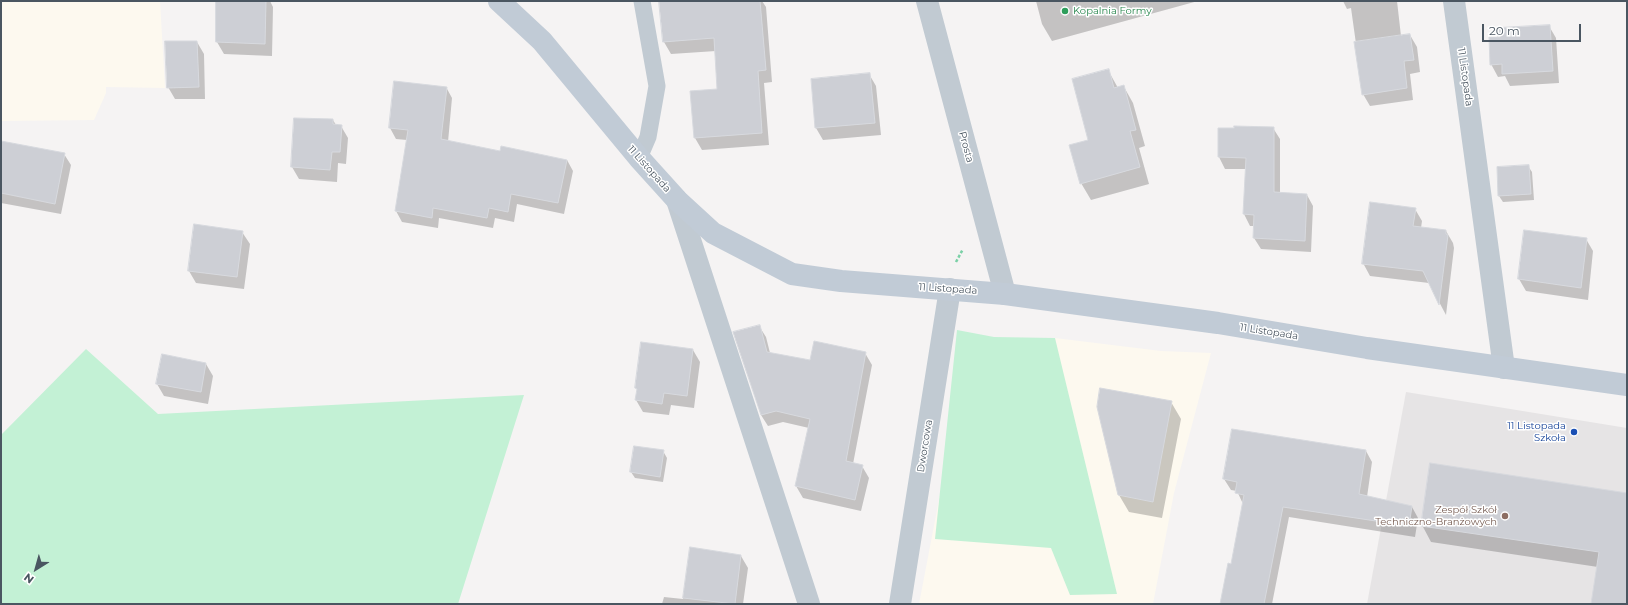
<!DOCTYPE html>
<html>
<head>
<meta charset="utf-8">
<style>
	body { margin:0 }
	#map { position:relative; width:1628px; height:605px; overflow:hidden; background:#f5f3f3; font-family:Montserrat,sans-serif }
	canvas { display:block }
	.frame { position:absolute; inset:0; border:2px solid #4a5661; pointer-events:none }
	.north { position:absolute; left:16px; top:549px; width:40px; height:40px; -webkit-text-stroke:3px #fff; paint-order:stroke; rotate:217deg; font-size:11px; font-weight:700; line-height:16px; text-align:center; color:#4a5661 }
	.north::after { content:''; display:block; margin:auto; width:14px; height:18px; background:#4a5661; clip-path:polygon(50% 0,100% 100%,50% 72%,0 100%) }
	.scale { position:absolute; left:1482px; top:24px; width:99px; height:18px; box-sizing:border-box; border:2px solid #4a5661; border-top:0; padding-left:5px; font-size:12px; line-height:14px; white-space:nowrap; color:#4a5661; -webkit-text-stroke:3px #fff; paint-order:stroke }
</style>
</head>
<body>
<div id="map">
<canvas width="1628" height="605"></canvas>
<div class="frame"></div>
<div class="north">N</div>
<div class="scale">20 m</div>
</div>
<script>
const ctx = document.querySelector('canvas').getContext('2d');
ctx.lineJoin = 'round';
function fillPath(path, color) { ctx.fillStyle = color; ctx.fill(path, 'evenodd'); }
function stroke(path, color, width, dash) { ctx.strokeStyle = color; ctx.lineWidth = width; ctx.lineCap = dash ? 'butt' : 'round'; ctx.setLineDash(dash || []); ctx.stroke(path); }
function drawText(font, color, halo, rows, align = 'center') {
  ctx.font = font + ' Montserrat,sans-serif'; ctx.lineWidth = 3; ctx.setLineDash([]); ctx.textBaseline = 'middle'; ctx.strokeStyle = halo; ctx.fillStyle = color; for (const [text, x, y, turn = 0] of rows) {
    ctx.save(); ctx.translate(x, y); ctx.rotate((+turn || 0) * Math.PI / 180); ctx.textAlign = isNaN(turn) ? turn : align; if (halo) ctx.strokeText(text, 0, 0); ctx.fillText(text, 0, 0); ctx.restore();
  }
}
fillPath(new Path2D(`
	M 1,1 L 160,1 L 165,88 L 106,87 L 106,93 L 94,120 L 1,121 Z
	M 1055,338 L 1161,351 L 1211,353 L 1174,493 L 1153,604 L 919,604 L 964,369 L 1057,346 Z`), '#fdf9ef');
fillPath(new Path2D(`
	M 1406,392 L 1627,428 L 1627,604 L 1367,604 Z`), '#e6e4e5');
fillPath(new Path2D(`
	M 957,330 L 994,337 L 1055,338 L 1117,594 L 1070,595 L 1051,548 L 935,539 Z
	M 86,349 L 158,414 L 524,395 L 458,604 L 1,604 L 1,435 Z`), '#c3f1d5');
fillPath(new Path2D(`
	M 217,1 L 270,1 L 273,7 L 272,56 L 224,54 L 217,42 Z
	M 660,1 L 762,1 L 766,7 L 772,82 L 764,83 L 769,145 L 702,150 L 695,138 L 691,92 L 718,90 L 716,51 L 671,54 L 664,42 Z
	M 1036,1 L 1198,1 L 1052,41 L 1042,24 Z
	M 1343,1 L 1397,1 L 1401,36 L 1410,35 L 1417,47 L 1420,72 L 1410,74 L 1413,100 L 1370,106 L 1363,94 L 1351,8 L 1347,9 Z
	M 1549,26 L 1556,38 L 1559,83 L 1510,86 L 1505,76 L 1498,77 L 1491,64 L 1501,38 Z
	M 197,42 L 204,54 L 205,99 L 175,99 L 168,87 Z
	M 1108,70 L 1118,88 L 1124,87 L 1133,103 L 1145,146 L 1139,148 L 1149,184 L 1091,200 L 1081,183 L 1089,140 Z
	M 869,74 L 876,86 L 881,135 L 823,140 L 816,128 L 812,80 Z
	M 395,82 L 446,87 L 452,98 L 448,142 L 500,153 L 567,160 L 573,171 L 564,214 L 517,204 L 514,222 L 495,218 L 493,228 L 439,218 L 438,228 L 402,222 L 396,211 L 407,140 L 396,139 L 390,128 Z
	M 333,120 L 336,125 L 341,126 L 348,138 L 346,164 L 338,163 L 337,182 L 299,179 L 292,167 Z
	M 1273,128 L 1280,139 L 1280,193 L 1307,195 L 1313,206 L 1311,252 L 1261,249 L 1254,238 L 1255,226 L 1250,226 L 1244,214 L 1246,169 L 1225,169 L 1219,157 L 1219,129 Z
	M 1,142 L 64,154 L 71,165 L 61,214 L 1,203 Z
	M 1528,166 L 1532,172 L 1534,200 L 1503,202 L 1499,196 L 1498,168 Z
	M 1415,209 L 1422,221 L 1421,228 L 1446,231 L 1453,243 L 1454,248 L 1446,315 L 1429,283 L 1370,276 L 1363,263 Z
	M 242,232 L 250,244 L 244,289 L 196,283 L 189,271 Z
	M 1586,239 L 1593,251 L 1588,300 L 1526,291 L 1519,279 Z
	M 759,326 L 766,337 L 770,353 L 811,361 L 865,353 L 872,365 L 853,464 L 862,466 L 869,478 L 861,511 L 803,498 L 796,486 L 809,428 L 783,422 L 768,426 L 761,415 L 735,333 Z
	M 693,350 L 700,362 L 694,408 L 671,405 L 669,415 L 643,412 L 636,400 L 638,390 L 636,388 Z
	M 206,364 L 213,376 L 208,404 L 164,396 L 157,384 Z
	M 1171,402 L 1181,419 L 1162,518 L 1129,512 L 1119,495 Z
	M 1232,430 L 1366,451 L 1372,462 L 1367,497 L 1412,507 L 1418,518 L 1415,537 L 1289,517 L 1272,604 L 1221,604 L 1232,565 L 1243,504 L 1237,491 L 1231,490 L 1224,479 Z
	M 663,451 L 667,458 L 663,482 L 635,478 L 631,472 Z
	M 1627,494 L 1627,604 L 1592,604 L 1598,567 L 1431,542 L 1422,525 Z
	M 690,549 L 741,556 L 748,568 L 743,604 L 662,604 L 664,597 L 683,599 Z`), '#0003');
const building = new Path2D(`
	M 216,1 L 266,1 L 265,44 L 216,42 Z
	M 659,1 L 760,1 L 766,70 L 758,71 L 762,133 L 694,138 L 690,91 L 717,89 L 714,38 L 663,42 Z
	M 1550,25 L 1553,71 L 1502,74 L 1502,64 L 1490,65 L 1489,37 L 1500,37 L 1499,28 Z
	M 1410,34 L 1414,60 L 1404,61 L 1407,88 L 1362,95 L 1354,42 Z
	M 165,41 L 197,41 L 199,87 L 167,88 Z
	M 1109,69 L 1114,88 L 1124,85 L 1136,130 L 1130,131 L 1140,167 L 1080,184 L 1069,145 L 1088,140 L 1072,79 Z
	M 870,73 L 875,123 L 815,128 L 811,79 Z
	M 394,81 L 447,87 L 441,139 L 500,151 L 501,146 L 567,160 L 558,203 L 511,194 L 508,212 L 489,208 L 487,218 L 433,208 L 432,218 L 395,211 L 408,130 L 389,128 Z
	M 294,118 L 333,119 L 333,124 L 342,125 L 340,152 L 332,152 L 330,170 L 291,167 Z
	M 1234,126 L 1274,127 L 1274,192 L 1307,194 L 1305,241 L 1253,238 L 1254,215 L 1243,214 L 1246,158 L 1218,157 L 1218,128 L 1234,128 Z
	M 1,141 L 65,153 L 55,204 L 1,193 Z
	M 1529,165 L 1531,194 L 1498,196 L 1497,167 Z
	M 1370,202 L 1416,208 L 1413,226 L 1446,230 L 1446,234 L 1448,235 L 1439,305 L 1423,271 L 1362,264 Z
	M 194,224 L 243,231 L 237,277 L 188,271 Z
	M 1524,230 L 1587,238 L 1581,288 L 1518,279 Z
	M 760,325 L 767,352 L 810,360 L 814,341 L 866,352 L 846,461 L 863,465 L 855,500 L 795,486 L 810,419 L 776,411 L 761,415 L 733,332 Z
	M 641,342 L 693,349 L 687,396 L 664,393 L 662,404 L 635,400 L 637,389 L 635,388 Z
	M 162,354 L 206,363 L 201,392 L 156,384 Z
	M 1100,388 L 1172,401 L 1153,502 L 1118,495 L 1097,407 Z
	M 1232,429 L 1366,450 L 1359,494 L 1412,506 L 1409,526 L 1283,507 L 1264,604 L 1220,604 L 1228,563 L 1231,564 L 1244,495 L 1235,493 L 1237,482 L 1223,479 Z
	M 634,446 L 664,450 L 660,477 L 630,472 Z
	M 1430,463 L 1627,493 L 1627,604 L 1591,604 L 1599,552 L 1421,526 Z
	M 690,547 L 741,555 L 735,604 L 683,598 Z`);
fillPath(building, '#cdcfd5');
stroke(building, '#d7d9de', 1);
stroke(new Path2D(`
	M 956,262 L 963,249`), '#7ad0a6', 2.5, [3, 2]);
stroke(new Path2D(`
	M 639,158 L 648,137 L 657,86 L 642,1`), '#c1cad2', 17);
stroke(new Path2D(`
	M 927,1 L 1005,294
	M 1454,1 L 1504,368
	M 677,200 L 809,604
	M 900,604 L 950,289`), '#c1cad2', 22);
stroke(new Path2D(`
	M 499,1 L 542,41 L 639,158 L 677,200 L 713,233 L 792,274 L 841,281 L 1005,294 L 1218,323 L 1367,348 L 1627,385`), '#c1cbd6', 22);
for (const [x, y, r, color] of [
	[1065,11,4,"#2e9e5b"],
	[1574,432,4,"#1a4fb4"],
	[1505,516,4,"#8d6e63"]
]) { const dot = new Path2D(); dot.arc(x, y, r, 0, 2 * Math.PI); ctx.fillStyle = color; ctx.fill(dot); stroke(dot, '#fff', 1.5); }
drawText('10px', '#27864d', '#fff', [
	["Kopalnia Formy",1073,11]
], 'left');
drawText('10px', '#4a5661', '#fff', [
	["11 Listopada",1465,77,82],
	["Prosta",966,147,75],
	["11 Listopada",649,169,48],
	["11 Listopada",948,289,4],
	["11 Listopada",1269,332,9],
	["Dworcowa",925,446,-81]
]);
drawText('10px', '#164399', '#fff', [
	["11 Listopada",1566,426],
	["Szkoła",1566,438]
], 'right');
drawText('10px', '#785e54', '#fff', [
	["Zespół Szkół",1497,510],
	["Techniczno-Branżowych",1497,522]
], 'right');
</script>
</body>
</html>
